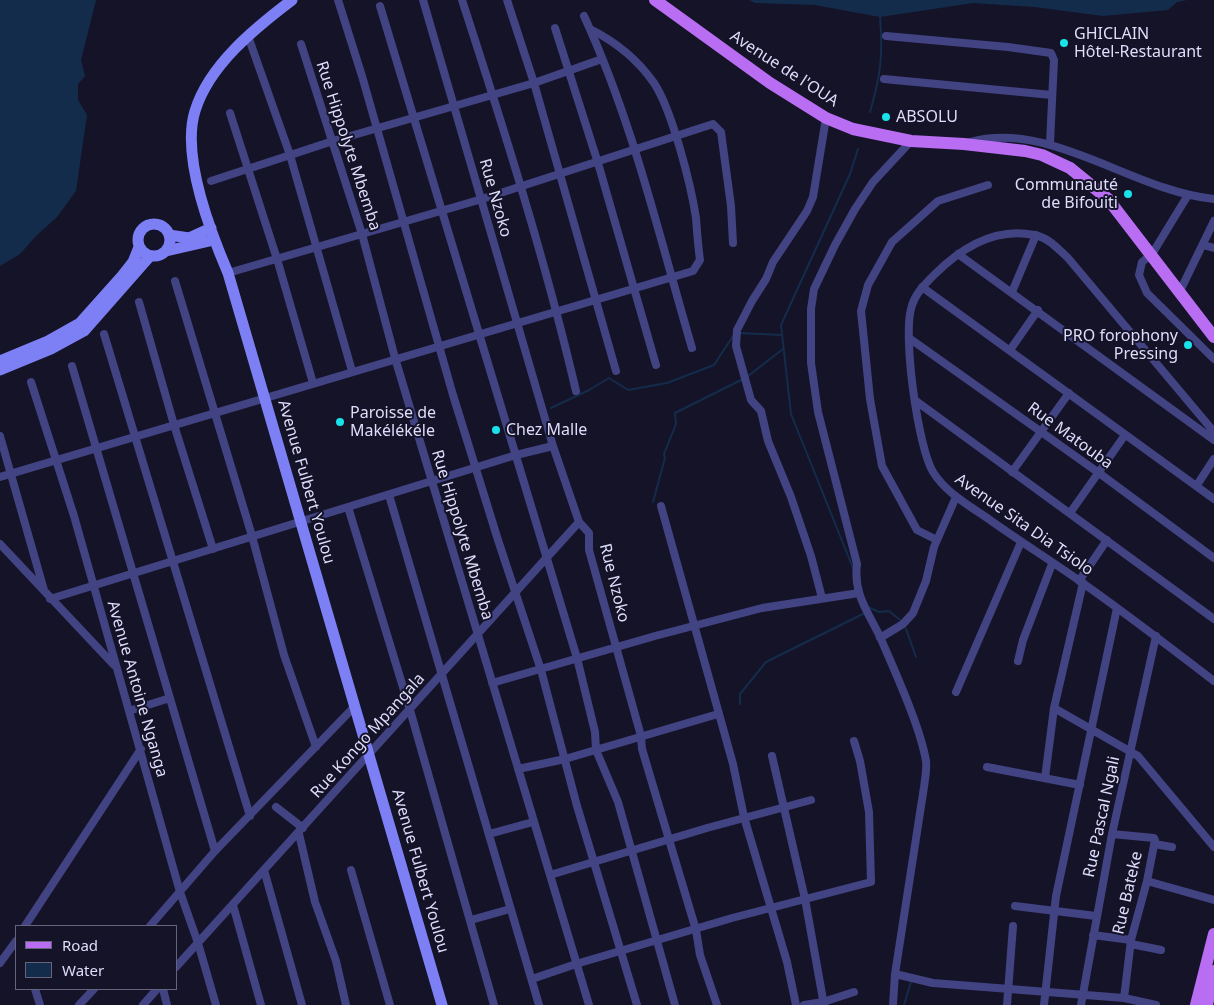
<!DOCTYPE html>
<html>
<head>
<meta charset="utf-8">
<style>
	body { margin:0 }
	#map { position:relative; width:1214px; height:1005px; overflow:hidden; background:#151328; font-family:"Noto Sans",sans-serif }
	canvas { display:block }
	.legend { position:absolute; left:15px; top:925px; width:162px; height:65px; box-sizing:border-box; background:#151328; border:1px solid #66647d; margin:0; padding:6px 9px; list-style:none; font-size:15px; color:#dfddfc }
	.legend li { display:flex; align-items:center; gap:10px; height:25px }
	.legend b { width:25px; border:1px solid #66647d }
</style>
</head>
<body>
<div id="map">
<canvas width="1214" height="1005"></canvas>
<ul class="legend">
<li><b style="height:6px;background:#b96df2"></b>Road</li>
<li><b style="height:14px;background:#142c4b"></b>Water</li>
</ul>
</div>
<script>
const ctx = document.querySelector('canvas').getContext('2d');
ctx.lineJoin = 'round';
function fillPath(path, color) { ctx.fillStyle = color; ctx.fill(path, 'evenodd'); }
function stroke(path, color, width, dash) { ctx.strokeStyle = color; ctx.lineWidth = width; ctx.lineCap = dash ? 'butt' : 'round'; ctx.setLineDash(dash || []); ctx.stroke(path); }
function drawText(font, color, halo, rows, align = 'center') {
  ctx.font = font + ' "Noto Sans",sans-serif'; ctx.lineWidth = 4; ctx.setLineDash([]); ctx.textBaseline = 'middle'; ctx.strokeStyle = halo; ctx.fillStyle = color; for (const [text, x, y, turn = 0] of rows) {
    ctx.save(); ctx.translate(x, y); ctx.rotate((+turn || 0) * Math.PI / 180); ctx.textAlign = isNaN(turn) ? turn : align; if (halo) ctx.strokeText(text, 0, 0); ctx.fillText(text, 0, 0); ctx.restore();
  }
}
fillPath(new Path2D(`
	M 0,0 L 96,0 L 81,60 L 85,76 L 78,84 L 78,100 L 87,115 L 76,191 L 57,217 L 36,236 L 20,254 L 0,266 Z
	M 749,0 L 1187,0 L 1177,2 L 1168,10 L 1103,16 L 1034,7 L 973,3 L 880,17 L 815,5 L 755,3 Z`), '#142c4b');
stroke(new Path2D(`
	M 870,112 C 881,74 883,56 880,16
	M 739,333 L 782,335
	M 748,376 L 783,349
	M 551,408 L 589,390 L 609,378 L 628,390 L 667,383 L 714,365 L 733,336
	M 653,502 L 665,458 L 664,454 L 676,424 L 675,413 L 741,380
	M 853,568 L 791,414 L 781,325 L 850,174 L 858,149
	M 868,607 L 879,612 L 889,611 L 900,620
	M 906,629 L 916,657
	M 740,699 L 740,704 L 740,694 L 766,662 L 863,614
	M 904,1005 L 911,982`), '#142c4b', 2);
stroke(new Path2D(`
	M 338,0 L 362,76 L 453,395 L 498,540 L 541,670 L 577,806 L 637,1005
	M 423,0 L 553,446 L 579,522 L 589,533 L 589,550 L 641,736 L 642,749 L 696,930 L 700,955 L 717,1005
	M 462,0 C 504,129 545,259 576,391
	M 507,0 L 534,83 L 616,371
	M 380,6 L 577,658 L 595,732 L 596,750 L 618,802 L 675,1005
	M 584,16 C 633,122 659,236 692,348
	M 555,28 L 598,163 L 656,365
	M 248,36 L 290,155 L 352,371
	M 886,36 L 1008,47 L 1051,53 L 1054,60 L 1050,143
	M 301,44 L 362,234 L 395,358 L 589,1005
	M 884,79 L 1052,95
	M 230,113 L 277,259 L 313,383
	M 970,142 C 1051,120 1132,191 1214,199
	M 211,181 L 333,141 L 534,83 L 602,59
	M 1188,195 L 1152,254 L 1142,262 L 1139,275 L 1147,293 L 1214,359
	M 1203,245 L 1214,248
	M 958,254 L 1214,440
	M 228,273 L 482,199 L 713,124 L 721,132 L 731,206 L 733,243
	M 175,281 L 252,536 L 284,655 L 316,747
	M 922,287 L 1214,499
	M 1180,291 L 1214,221
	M 1012,292 L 1036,235
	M 139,302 L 174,425 L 213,549
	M 104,334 L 250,816
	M 909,338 L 1099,473 L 1214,558
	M 1010,350 L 1038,310
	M 72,366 L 215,851
	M 31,382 L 74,516 L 180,892 L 198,943 L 216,1005
	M 916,401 L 1214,619
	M 1214,432 L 1068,258 C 1058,249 1048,237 1034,235 C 995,227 960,249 934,275 C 924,285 914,295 911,309 C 903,338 918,447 933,472 C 946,493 970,506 990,520 C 1021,542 1053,562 1084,584 C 1128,615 1171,648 1214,681
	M 0,436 L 44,590
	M 1012,472 L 1069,393
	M 0,477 L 693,271 L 700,260 C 698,246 697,232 696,218 C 691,185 672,110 654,83 C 638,60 614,41 590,29
	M 1197,485 L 1214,459
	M 389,495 L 539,1005
	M 661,506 L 733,764 L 744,817 L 787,962 L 796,1005
	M 348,507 L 410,710 L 494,1005
	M 1070,513 L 1125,435
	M 937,540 L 917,530 L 882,466 L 870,399 L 861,311 L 868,285 L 892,242 L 938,201 L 988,185
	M 0,544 L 114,665
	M 1079,581 L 1107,540
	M 822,598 L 811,556 L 791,497 L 768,441 L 761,411 L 751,400 L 736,346 L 737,330 L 752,301 L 766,279 L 773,262 L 807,211 L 813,197 L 826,118
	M 50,599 L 516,455 L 553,446
	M 880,638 L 903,624 L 913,613 L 926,581 L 934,547 L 956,497
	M 1018,661 L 1023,640 L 1052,564
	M 492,683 L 655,636 L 762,608 L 859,593
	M 956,692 L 1021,542
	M 1054,708 L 1138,756 L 1214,847
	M 129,711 L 170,698
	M 772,756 L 805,899 L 824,1005
	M 987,767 L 1080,785
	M 518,769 L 565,759 L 718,714
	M 1045,778 L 1054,708 L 1083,583
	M 276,807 L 303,828
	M 299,834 L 315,902 L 336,961 L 346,1005
	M 489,834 L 533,822
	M 1112,834 L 1154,838 L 1155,840 L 1147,881 L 1131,940 L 1124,998
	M 1154,844 L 1172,847
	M 264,870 L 302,1005
	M 351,870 L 390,1005
	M 550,875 L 707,828 L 811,800
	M 1147,881 L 1214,900
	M 233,905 L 261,1005
	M 1015,906 L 1096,916
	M 471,920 L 510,909
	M 25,926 L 141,749
	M 150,926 L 215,851 L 355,706
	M 1093,935 L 1131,940
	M 1131,944 L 1161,950
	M 0,963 L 16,941
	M 176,967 L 579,522
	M 895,974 L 933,983 L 1124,998 L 1156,1005
	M 532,979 L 576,964 L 732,918 L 871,882 L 869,812 L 860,761 L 854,741
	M 35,989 L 40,1005
	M 163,989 L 167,1005
	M 79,1005 L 94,989
	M 143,1005 L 157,989
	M 804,1005 L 823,1002 L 854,992
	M 893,1005 L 895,974 L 924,787 C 925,779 927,769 926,761 C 920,726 895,672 881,639 C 869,613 853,595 857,564 L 818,412 L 811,363 L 811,309 L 814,289 L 835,245 L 855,209 L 873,182 L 911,141
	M 1007,1005 L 1013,926
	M 1044,1005 L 1056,896 L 1117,608
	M 1081,1005 L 1112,834 L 1156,636`), '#424383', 8);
stroke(new Path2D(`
	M 292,0 C 255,28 209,65 195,111 C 181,156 210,231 228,273 L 442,1005
	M138 240a16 16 0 1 1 32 0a16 16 0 1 1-32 0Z
	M 169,235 L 189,238 L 211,228
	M 166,251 L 214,240
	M 0,361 L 48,341 L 80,323 L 122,276 L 133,262 L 139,247
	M 0,370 L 51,349 L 84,331 L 150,256`), '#7c80f4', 11);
stroke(new Path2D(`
	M 655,0 L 770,83 L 826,118 L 853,129 L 911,141 L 964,144 L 1025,151 L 1042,155 L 1070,168 L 1108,199 L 1214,337
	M 1196,1005 L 1214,934
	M 1207,1005 L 1214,971`), '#b96df2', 12);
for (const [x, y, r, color] of [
	[1064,43,5,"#1ae2eb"],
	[886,117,5,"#1ae2eb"],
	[1128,194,5,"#1ae2eb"],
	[1188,345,5,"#1ae2eb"],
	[340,422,5,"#1ae2eb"],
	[496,430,5,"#1ae2eb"]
]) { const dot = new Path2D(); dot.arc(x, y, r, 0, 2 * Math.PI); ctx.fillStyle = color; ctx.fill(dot); stroke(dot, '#151328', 2); }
drawText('16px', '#dfddfc', '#151328', [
	["GHICLAIN",1074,34],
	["Hôtel-Restaurant",1074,52],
	["ABSOLU",896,117],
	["Communauté",1118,185,"right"],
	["de Bifouiti",1118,203,"right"],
	["PRO forophony",1178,336,"right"],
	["Pressing",1178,354,"right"],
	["Paroisse de",350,413],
	["Makélékéle",350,431],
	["Chez Malle",506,430]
], 'left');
drawText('16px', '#dfddfc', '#151328', [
	["Avenue de l'OUA",784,69,33],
	["Rue Hippolyte Mbemba",348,146,72],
	["Rue Nzoko",495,198,74],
	["Rue Matouba",1070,436,36],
	["Avenue Fulbert Youlou",306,482,74],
	["Avenue Sita Dia Tsiolo",1024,525,35],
	["Rue Hippolyte Mbemba",462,535,73],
	["Rue Nzoko",614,583,76],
	["Avenue Antoine Nganga",137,689,74],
	["Rue Kongo Mpangala",368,736,-48],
	["Rue Pascal Ngali",1102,817,-78],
	["Avenue Fulbert Youlou",420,871,74],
	["Rue Bateke",1128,893,-77]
]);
</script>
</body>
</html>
